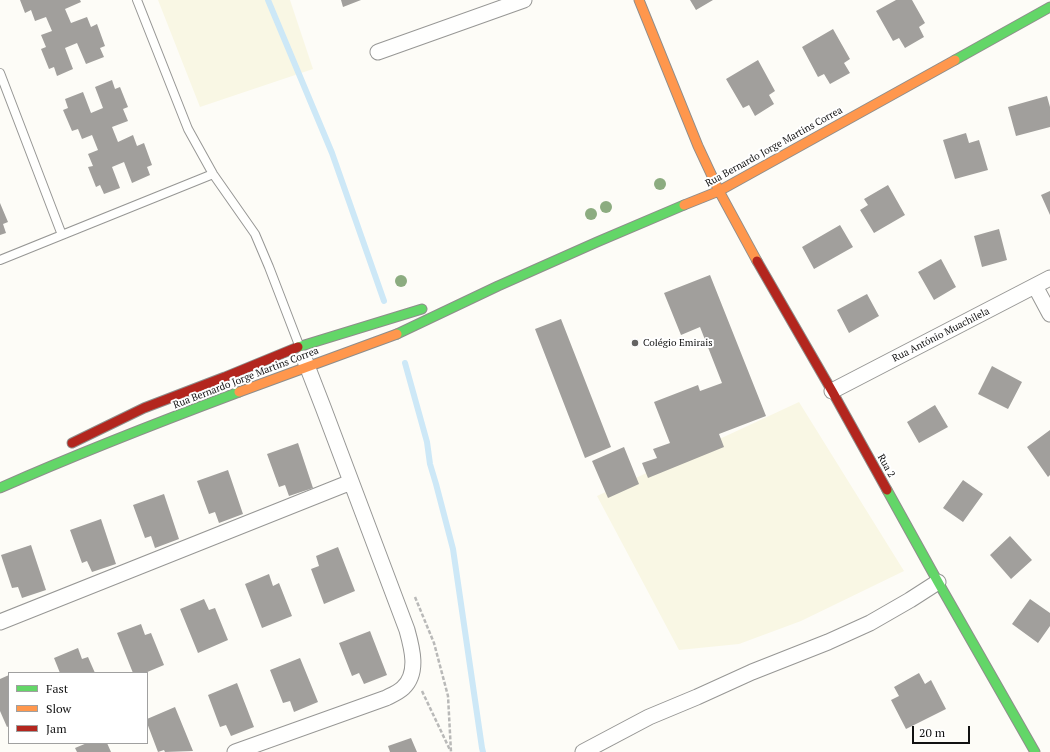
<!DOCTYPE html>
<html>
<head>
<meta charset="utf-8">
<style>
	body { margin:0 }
	#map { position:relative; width:1050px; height:752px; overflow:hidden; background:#fdfcf7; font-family:"PT Serif",serif }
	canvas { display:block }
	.legend { position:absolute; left:8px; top:672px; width:140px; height:72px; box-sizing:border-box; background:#fff; border:1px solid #a0a0a0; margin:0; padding:5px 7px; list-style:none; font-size:12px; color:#111 }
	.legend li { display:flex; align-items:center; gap:8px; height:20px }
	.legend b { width:20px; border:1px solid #a0a0a0 }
	.scale { position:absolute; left:912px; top:726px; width:58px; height:18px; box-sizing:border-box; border:2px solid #111; border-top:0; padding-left:5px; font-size:12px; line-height:14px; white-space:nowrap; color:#111; -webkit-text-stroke:3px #fff; paint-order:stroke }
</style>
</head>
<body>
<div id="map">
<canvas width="1050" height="752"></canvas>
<ul class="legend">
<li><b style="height:5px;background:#63d668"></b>Fast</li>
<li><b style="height:5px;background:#ff974d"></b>Slow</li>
<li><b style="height:5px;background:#b3261e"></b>Jam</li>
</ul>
<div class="scale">20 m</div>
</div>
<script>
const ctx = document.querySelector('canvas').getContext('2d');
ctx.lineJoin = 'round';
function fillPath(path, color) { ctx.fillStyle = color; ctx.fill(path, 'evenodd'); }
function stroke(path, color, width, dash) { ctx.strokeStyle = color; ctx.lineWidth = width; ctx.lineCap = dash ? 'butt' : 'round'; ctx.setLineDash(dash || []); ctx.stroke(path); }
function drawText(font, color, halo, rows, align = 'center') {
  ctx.font = font + ' "PT Serif",serif'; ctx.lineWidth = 4; ctx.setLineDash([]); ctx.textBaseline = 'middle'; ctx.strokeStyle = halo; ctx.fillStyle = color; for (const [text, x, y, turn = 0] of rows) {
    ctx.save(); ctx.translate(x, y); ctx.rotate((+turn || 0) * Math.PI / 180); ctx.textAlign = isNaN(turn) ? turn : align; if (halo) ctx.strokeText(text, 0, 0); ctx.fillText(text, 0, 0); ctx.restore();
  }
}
fillPath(new Path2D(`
	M 158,0 L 290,0 L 313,69 L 200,107 Z
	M 799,402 L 904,571 L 801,621 L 739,644 L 679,650 L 597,496 Z`), '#f9f7e4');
stroke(new Path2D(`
	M 268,0 L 332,153 L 384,301
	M 405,363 L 427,442 L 430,464 L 436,484 L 453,549 L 482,748 L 483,752`), '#cde8f7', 6);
fillPath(new Path2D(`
	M 20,0 L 80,0 L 81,2 L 65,9 L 71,23 L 87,17 L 91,27 L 97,24 L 105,46 L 100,48 L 104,57 L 86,64 L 77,43 L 65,48 L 73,69 L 57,76 L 54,67 L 49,69 L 41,49 L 46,47 L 41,35 L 52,31 L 46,17 L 35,21 L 31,10 L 25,13 Z
	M 341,0 L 361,0 L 343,7 Z
	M 690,0 L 713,0 L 696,10 Z
	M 896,0 L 912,0 L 925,23 L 919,27 L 924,37 L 905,48 L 899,38 L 893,41 L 876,11 Z
	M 833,29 L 850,59 L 844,63 L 850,73 L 830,84 L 824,74 L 818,77 L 802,47 Z
	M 758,60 L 775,91 L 769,95 L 774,104 L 755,116 L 749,105 L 743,108 L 726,79 Z
	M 112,80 L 115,89 L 120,87 L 128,107 L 123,109 L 128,121 L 112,127 L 118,142 L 133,135 L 137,146 L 144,143 L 152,165 L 147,167 L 150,175 L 132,183 L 124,162 L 112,167 L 120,188 L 104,194 L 100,185 L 96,187 L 88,167 L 93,166 L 88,154 L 98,150 L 92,135 L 82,139 L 78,129 L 72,131 L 63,110 L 68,108 L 65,99 L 83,92 L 91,113 L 103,108 L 95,87 Z
	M 1047,96 L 1050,107 L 1050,127 L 1016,136 L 1008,107 Z
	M 966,133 L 969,143 L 979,140 L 988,170 L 955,179 L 943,140 Z
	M 888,185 L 905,215 L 874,233 L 860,210 L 868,205 L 864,199 Z
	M 1050,191 L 1050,215 L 1041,195 Z
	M 0,203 L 8,222 L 3,224 L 6,233 L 0,235 Z
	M 840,225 L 853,247 L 814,269 L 802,247 Z
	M 999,229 L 1007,260 L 982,267 L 974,236 Z
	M 941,259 L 956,287 L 934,300 L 918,272 Z
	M 710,275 L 766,416 L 719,434 L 724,447 L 648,478 L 642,463 L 657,458 L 653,449 L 670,443 L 654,402 L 698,385 L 700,391 L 722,383 L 700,327 L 681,335 L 664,293 Z
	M 867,294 L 879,316 L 849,333 L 837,310 Z
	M 561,319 L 611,447 L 585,458 L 535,329 Z
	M 992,366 L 1022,382 L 1008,409 L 978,394 Z
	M 935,405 L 948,427 L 919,443 L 907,422 Z
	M 1050,430 L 1050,475 L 1048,477 L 1027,447 Z
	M 298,443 L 313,488 L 289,496 L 285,485 L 279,487 L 267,454 Z
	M 624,447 L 639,484 L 608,498 L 592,461 Z
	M 228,470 L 243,514 L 219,523 L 215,512 L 209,514 L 197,481 Z
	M 963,480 L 983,494 L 963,522 L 943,508 Z
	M 164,494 L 179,539 L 155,548 L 151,536 L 145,538 L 133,505 Z
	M 101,519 L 116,564 L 92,572 L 87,561 L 82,563 L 70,530 Z
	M 1010,536 L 1032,560 L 1011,579 L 990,555 Z
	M 31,545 L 46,590 L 22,598 L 18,587 L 12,588 L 1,555 Z
	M 338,547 L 355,591 L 324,604 L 311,569 L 319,566 L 316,556 Z
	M 269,574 L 273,586 L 279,583 L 292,616 L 262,628 L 245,584 Z
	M 204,599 L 209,610 L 215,608 L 228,640 L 198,653 L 180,609 Z
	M 1030,599 L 1050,613 L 1050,626 L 1038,643 L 1012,624 Z
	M 141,624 L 145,635 L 151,633 L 164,665 L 145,673 L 133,673 L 117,633 Z
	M 370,631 L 387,675 L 364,684 L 359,673 L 352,676 L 339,643 Z
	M 78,648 L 82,659 L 88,657 L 95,673 L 60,673 L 54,658 Z
	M 300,658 L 318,702 L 294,712 L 290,701 L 283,703 L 270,670 Z
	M 919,673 L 925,684 L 931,680 L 946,709 L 906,729 L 891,700 L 899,696 L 894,687 Z
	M 9,675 L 9,726 L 7,727 L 0,711 L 0,679 Z
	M 237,683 L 254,727 L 231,736 L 226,725 L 220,727 L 208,695 Z
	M 175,707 L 193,751 L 165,752 L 164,750 L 158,752 L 147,723 L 147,719 Z
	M 411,738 L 417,752 L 390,752 L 388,746 Z
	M 87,743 L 107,743 L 111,752 L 77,752 L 75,748 Z`), '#a19f9c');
const lane = new Path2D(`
	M 137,0 L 188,129 L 213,174 L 255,234 L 269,267 L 299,345
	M 0,73 L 62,235
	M 0,260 L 213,174`);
const street = new Path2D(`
	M 378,52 L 524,0
	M 1035,286 L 1050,314
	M 832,391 L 1050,278
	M 0,622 L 351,482
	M 235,752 L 386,698 C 392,695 399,692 403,688 C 419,673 412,648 407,630 L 323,407 L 304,358
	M 583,752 L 649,717 L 697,697 L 752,672 L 828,642 L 870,623 L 910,600 L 938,582`);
const fast = new Path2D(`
	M 955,60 L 1050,7
	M 397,334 L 498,286 L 597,242 L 684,205
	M 298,347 L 422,309
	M 0,488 C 79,453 159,422 239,392
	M 887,490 L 938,582 L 1035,752`);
const slow = new Path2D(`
	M 639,0 L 698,146 L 719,191 L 757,261
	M 684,205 L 719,191 L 955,60
	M 239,392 L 397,334`);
const jam = new Path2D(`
	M 757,261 L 832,391 L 887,490
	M 72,443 L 144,408 L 225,377 L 298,347`);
stroke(lane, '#979795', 10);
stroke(street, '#979795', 17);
stroke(fast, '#8e8d8b', 11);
stroke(slow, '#8e8d8b', 11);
stroke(jam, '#8e8d8b', 11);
stroke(new Path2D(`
	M 415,597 L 434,643 L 448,696 L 451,752
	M 422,691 L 450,750`), '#b9b9b8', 2.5, [4, 2]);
stroke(lane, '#fffffe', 8);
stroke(street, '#fffffe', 15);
stroke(fast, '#63d668', 9);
stroke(slow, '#ff974d', 9);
stroke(jam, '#b3261e', 9);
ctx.fillStyle = '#8cac80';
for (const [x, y] of [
	[660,184],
	[606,207],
	[591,214],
	[401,281]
]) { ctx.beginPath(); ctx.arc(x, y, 6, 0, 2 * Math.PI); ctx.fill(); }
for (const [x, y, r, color] of [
	[635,343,4,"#646362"]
]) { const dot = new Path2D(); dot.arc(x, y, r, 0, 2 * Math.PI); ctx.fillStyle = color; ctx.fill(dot); stroke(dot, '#fff', 1.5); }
drawText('10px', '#111', '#fff', [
	["Rua Bernardo Jorge Martins Correa",774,147,-29],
	["Rua António Muachilela",941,335,-27],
	["Rua Bernardo Jorge Martins Correa",246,378,-21],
	["Rua 2",886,466,61]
]);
drawText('10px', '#111', '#fff', [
	["Colégio Emirais",643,343]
], 'left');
</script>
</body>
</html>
